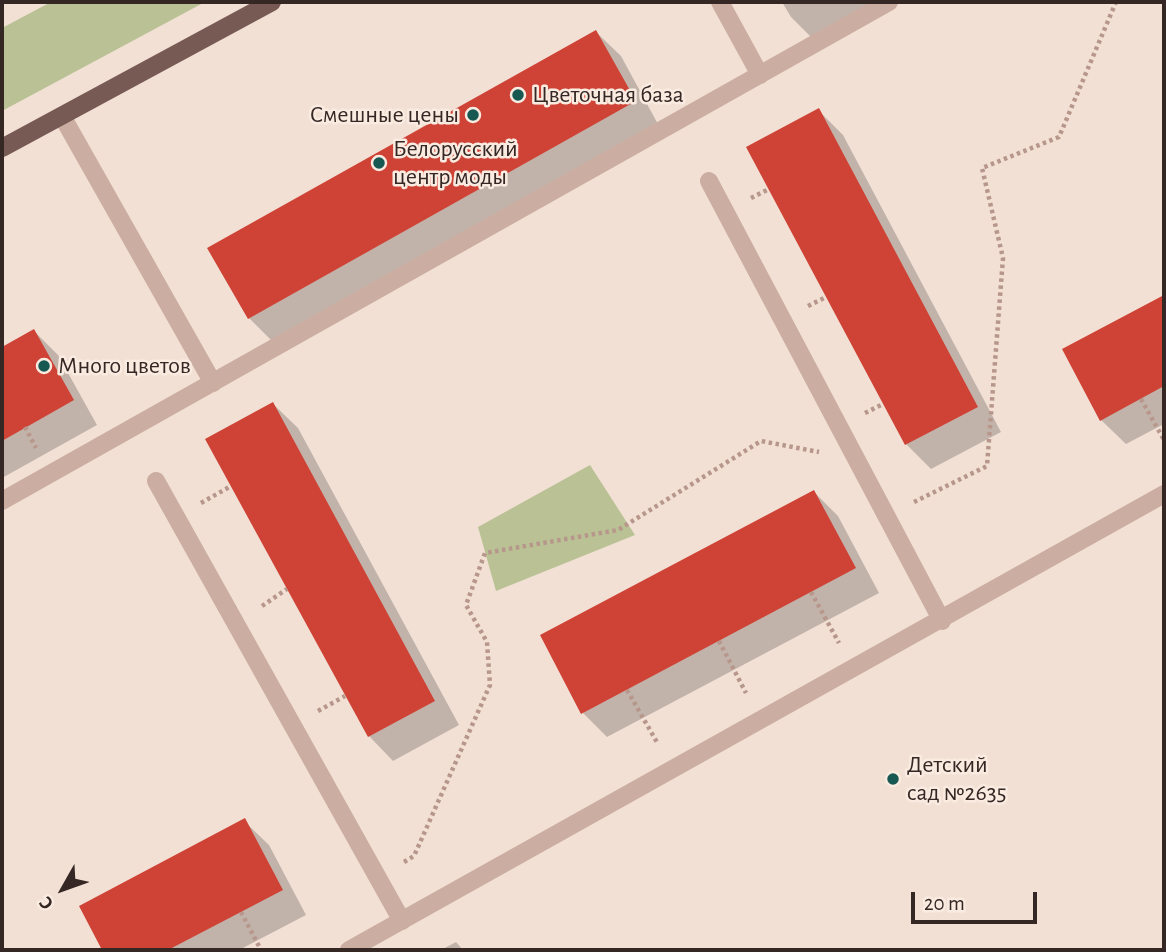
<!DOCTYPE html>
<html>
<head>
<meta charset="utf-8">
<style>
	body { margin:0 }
	#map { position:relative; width:1166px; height:952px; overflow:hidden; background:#f2e0d5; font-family:"Alegreya Sans",sans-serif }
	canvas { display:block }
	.frame { position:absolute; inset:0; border:4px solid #342724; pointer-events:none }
	.north { position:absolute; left:28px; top:854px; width:70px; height:70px; -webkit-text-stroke:5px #faebe1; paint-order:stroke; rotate:230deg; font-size:19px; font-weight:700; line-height:28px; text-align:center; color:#342724 }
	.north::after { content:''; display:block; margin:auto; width:24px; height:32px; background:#342724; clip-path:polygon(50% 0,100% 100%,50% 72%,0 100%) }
	.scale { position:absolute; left:911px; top:892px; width:126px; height:32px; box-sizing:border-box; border:4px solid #342724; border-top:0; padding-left:9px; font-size:21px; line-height:24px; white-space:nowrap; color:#342724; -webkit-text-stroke:5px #faebe1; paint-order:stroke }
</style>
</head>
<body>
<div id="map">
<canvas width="1166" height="952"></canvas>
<div class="frame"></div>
<div class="north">С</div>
<div class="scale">20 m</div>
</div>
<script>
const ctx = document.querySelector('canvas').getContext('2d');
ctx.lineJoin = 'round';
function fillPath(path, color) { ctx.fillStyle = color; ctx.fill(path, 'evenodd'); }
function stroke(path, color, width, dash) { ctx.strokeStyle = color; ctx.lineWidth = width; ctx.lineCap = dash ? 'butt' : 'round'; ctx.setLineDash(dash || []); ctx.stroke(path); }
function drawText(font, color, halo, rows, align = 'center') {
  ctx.font = font + ' "Alegreya Sans",sans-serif'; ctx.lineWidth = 5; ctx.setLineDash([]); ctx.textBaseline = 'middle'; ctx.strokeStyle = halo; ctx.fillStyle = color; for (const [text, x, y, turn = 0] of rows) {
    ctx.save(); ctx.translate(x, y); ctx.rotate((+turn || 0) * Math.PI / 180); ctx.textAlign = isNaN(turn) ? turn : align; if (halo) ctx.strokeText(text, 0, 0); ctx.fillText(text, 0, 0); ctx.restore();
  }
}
fillPath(new Path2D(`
	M 51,2 L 205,2 L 2,111 L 2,28 Z
	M 590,465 L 635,535 L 496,591 L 478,527 Z`), '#bac295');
fillPath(new Path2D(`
	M 782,2 L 887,2 L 816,42 L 791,17 Z
	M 596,32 L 621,56 L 659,126 L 273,342 L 249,318 Z
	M 818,110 L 843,135 L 1001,432 L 931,469 L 906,444 L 749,148 Z
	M 1164,297 L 1164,424 L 1126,444 L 1101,420 L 1064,350 Z
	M 34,331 L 58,355 L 97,425 L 2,478 L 2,349 Z
	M 273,404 L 298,428 L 459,725 L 393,761 L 369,736 Z
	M 814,492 L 838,516 L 879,593 L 607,737 L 583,713 Z
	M 244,821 L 269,845 L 306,915 L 239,950 L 104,950 L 81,907 Z
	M 456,942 L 463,950 L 441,950 Z`), '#0003');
fillPath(new Path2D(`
	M 596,30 L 636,101 L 248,319 L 207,248 Z
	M 819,108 L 978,407 L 905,445 L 746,147 Z
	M 1164,295 L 1164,386 L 1100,421 L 1062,349 Z
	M 34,329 L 74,400 L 2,441 L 2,347 Z
	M 273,402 L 435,701 L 368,737 L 205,439 Z
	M 814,490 L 856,568 L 581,714 L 540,635 Z
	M 245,818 L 283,890 L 168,950 L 102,950 L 79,906 Z`), '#cf4236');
stroke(new Path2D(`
	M 751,198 L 769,189
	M 808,306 L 826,297
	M 1141,399 L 1164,440
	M 865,413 L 883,404
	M 25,427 L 36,448
	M 914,502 L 987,466 L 1003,258 L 982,168 L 1059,137 L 1116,2
	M 201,503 L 231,486
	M 811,592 L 839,643
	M 262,606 L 287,589
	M 719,641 L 746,693
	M 627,690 L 658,744
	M 318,711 L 345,696
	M 404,862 L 414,856 L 490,685 L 487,642 L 466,605 L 485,553 L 618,530 L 761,441 L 819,452
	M 241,912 L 261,950`), '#b7978b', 4.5, [3.5, 3.5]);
stroke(new Path2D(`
	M 720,2 L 760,75
	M 62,116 L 213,383
	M 709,181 L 942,621
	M 156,481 L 402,921
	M 2,501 L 889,2
	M 349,950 L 1164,494`), '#cbada1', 18);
stroke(new Path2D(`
	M 2,148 L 272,2`), '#785a54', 18);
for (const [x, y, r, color] of [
	[518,95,7,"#175852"],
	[473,115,7,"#175852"],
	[379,163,7,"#175852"],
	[44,366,7,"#175852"],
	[893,779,7,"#175852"]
]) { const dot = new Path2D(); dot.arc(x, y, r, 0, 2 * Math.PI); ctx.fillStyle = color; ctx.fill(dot); stroke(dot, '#faebe1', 2.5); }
drawText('24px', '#342724', '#faebe1', [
	["Цветочная база",532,95],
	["Смешные цены",459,115,"right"],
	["Белорусский",393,149],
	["центр моды",393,177],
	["Много цветов",58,366],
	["Детский",907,765],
	["сад №2635",907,793]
], 'left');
</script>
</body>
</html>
